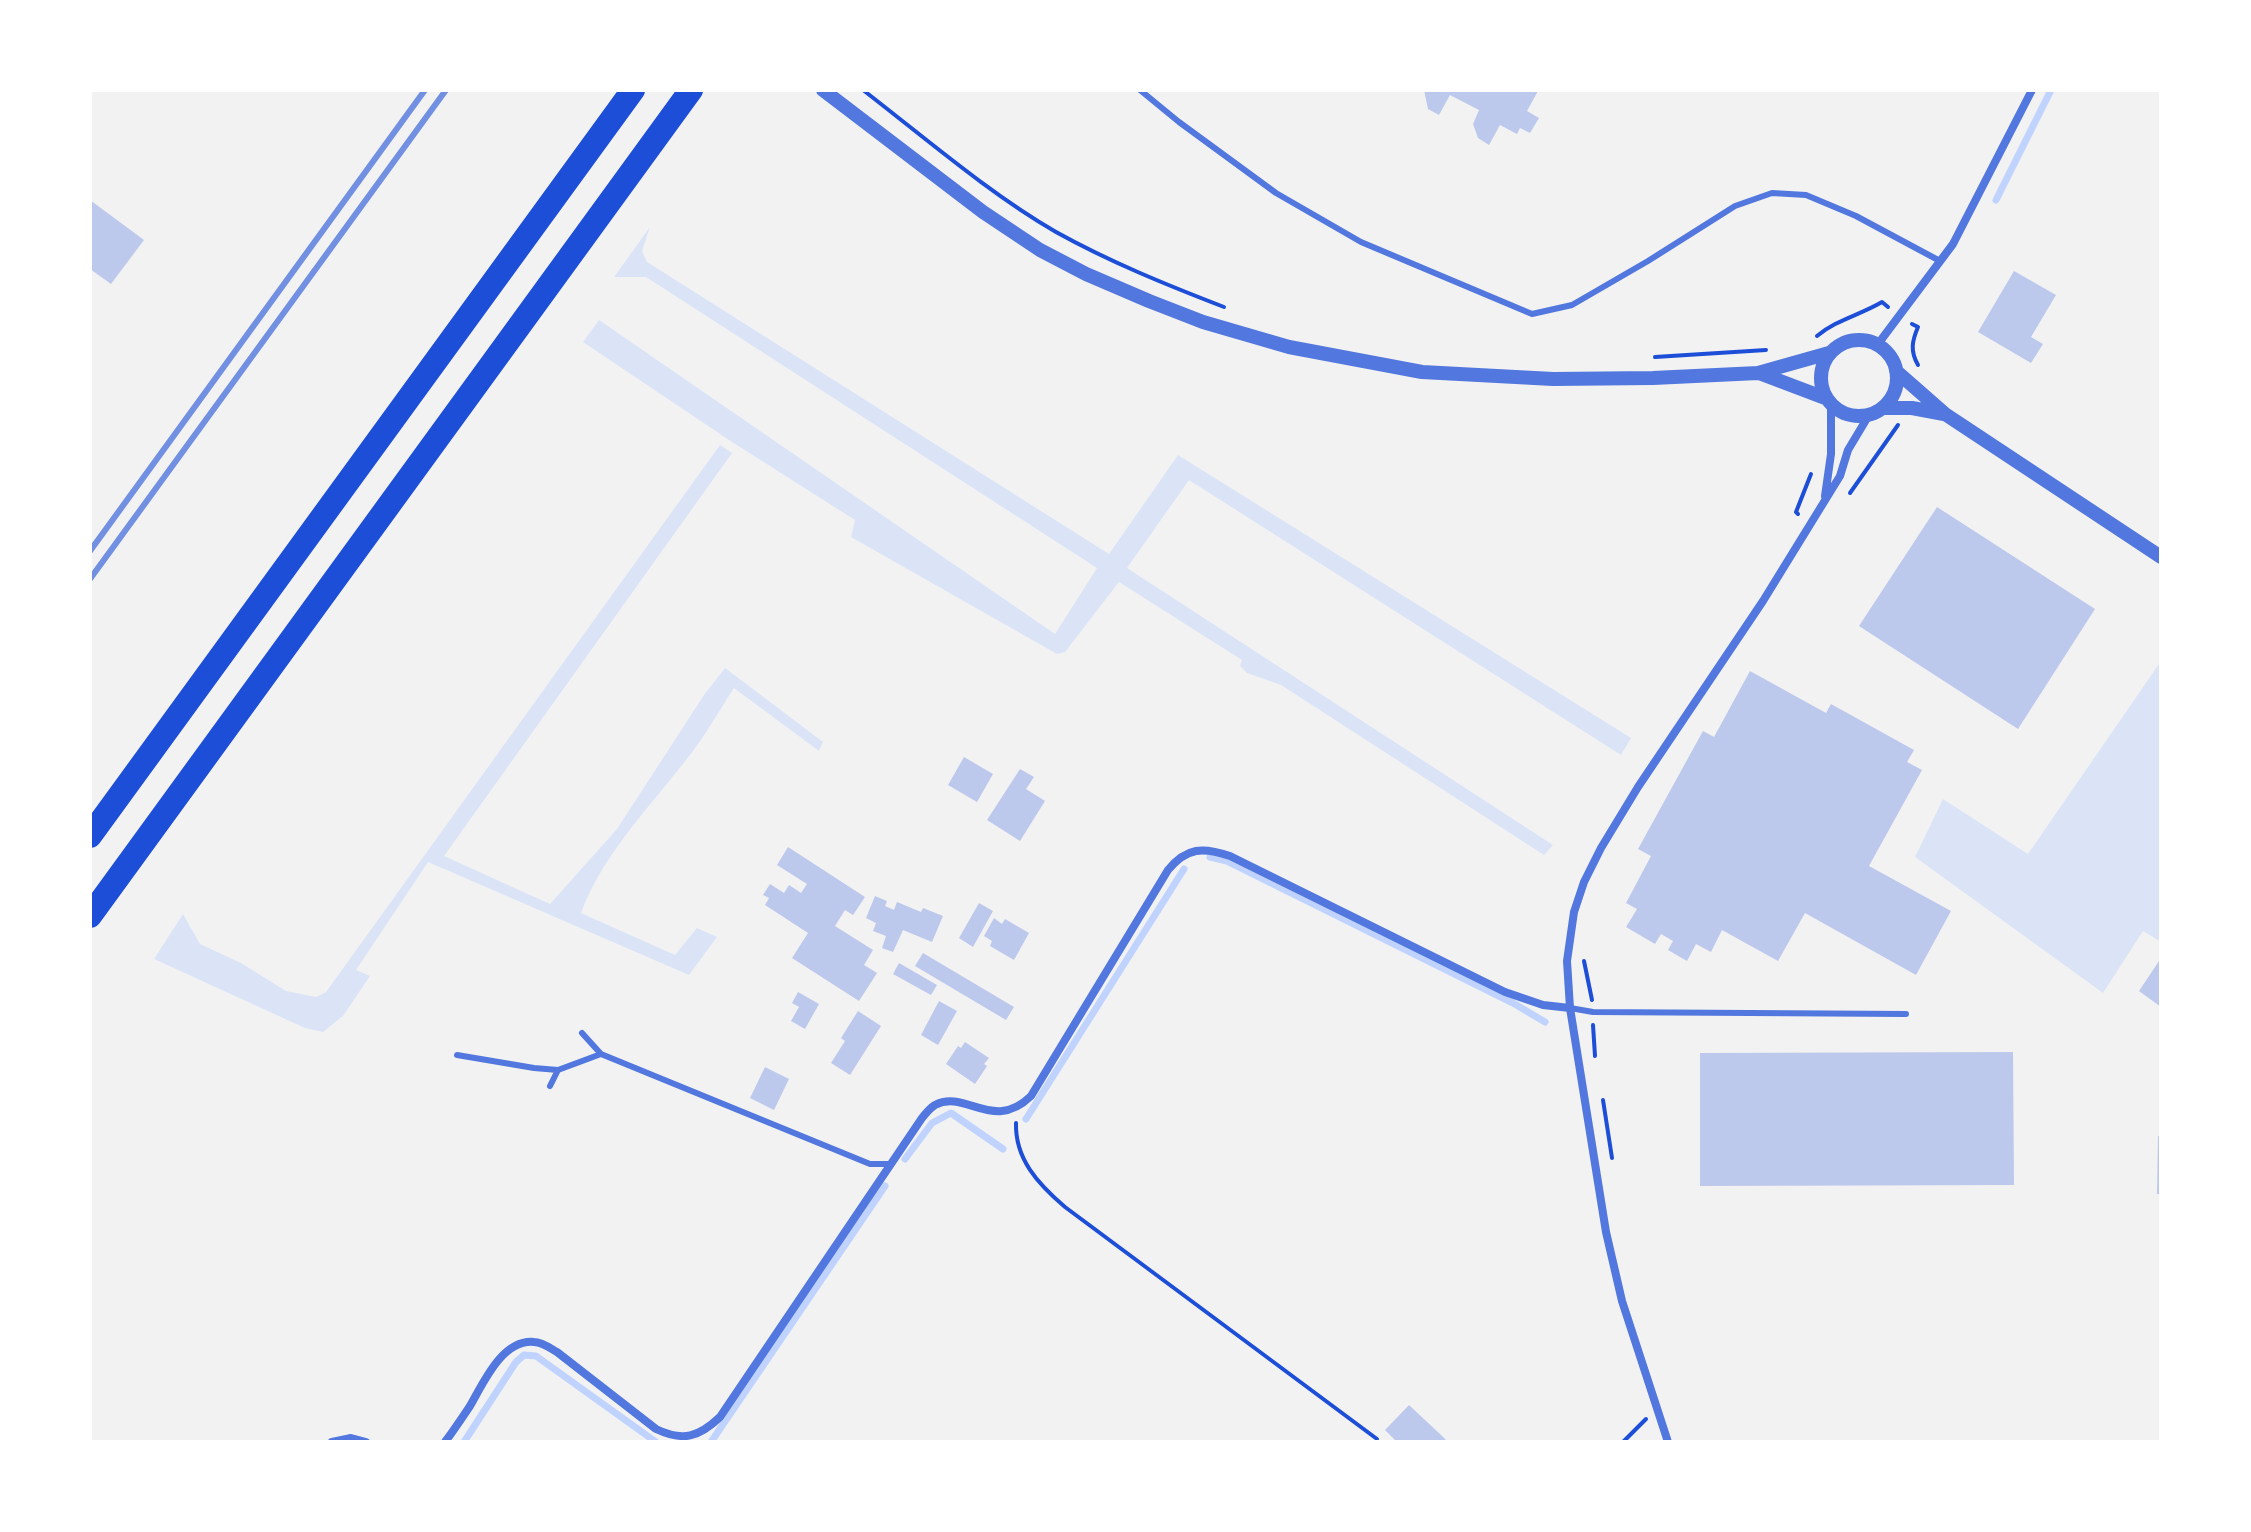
<!DOCTYPE html>
<html>
<head>
<meta charset="utf-8">
<style>
	body { margin:0 }
	#map { position:relative; width:2251px; height:1532px; overflow:hidden; background:#f2f2f2; font-family:Poppins,sans-serif }
	canvas { display:block }
	.frame { position:absolute; inset:0; border:92px solid #fff; pointer-events:none }
</style>
</head>
<body>
<div id="map">
<canvas width="2251" height="1532"></canvas>
<div class="frame"></div>
</div>
<script>
const ctx = document.querySelector('canvas').getContext('2d');
ctx.lineJoin = 'round';
function fillPath(path, color) { ctx.fillStyle = color; ctx.fill(path, 'evenodd'); }
function stroke(path, color, width, dash) { ctx.strokeStyle = color; ctx.lineWidth = width; ctx.lineCap = dash ? 'butt' : 'round'; ctx.setLineDash(dash || []); ctx.stroke(path); }
fillPath(new Path2D(`
	M 650,227 L 642,251 L 647,262 L 1109,554 L 1178,455 L 1631,738 L 1621,755 L 1189,480 L 1127,568 L 1553,845 L 1544,855 L 1281,685 L 1247,673 L 1240,666 L 1242,660 L 1119,582 L 1065,652 L 1057,654 L 851,537 L 855,520 L 732,442 L 583,342 L 599,320 L 1055,634 L 1097,568 L 646,277 L 614,277 Z
	M 720,445 L 732,453 L 444,856 L 550,904 L 617,829 L 704,695 L 725,668 L 823,742 L 819,751 L 734,688 C 720,709 708,731 693,751 C 654,803 604,851 581,913 L 675,955 L 697,928 L 717,937 L 689,975 L 428,862 L 356,970 L 370,976 L 343,1016 L 323,1032 L 305,1028 L 154,959 L 183,914 L 200,944 L 241,963 L 286,991 L 316,997 L 326,992 Z
	M 2161,661 L 2161,942 L 2143,931 L 2103,993 L 1915,857 L 1943,799 L 2028,854 Z`), '#dbe4f7');
stroke(new Path2D(`
	M 1996,200 L 2051,90
	M 1210,857 L 1227,861 L 1513,1003 L 1545,1022
	M 1026,1119 L 1184,869
	M 905,1159 L 932,1123 L 951,1113 L 1003,1149
	M 464,1442 L 516,1362 L 524,1355 L 536,1356 L 656,1442
	M 711,1442 L 885,1186`), '#bfd3fe', 7);
fillPath(new Path2D(`
	M 1424,90 L 1536,90 L 1538,91 L 1527,111 L 1539,118 L 1530,133 L 1520,128 L 1517,134 L 1500,125 L 1489,145 L 1478,138 L 1473,124 L 1479,110 L 1450,95 L 1439,115 L 1428,109 Z
	M 90,200 L 144,240 L 111,284 L 90,269 Z
	M 2014,271 L 2056,295 L 2031,337 L 2043,344 L 2031,363 L 1978,332 Z
	M 1937,507 L 2095,609 L 2018,729 L 1859,626 Z
	M 1750,671 L 1826,713 L 1831,704 L 1914,750 L 1907,762 L 1922,770 L 1869,866 L 1951,911 L 1916,975 L 1805,913 L 1778,961 L 1722,930 L 1711,952 L 1696,944 L 1687,961 L 1668,950 L 1673,941 L 1661,934 L 1655,944 L 1626,927 L 1637,909 L 1626,903 L 1651,856 L 1638,849 L 1703,731 L 1714,737 Z
	M 964,757 L 993,774 L 977,802 L 948,785 Z
	M 1020,769 L 1034,777 L 1026,789 L 1045,801 L 1020,841 L 987,820 Z
	M 788,847 L 865,897 L 853,915 L 845,910 L 835,926 L 873,950 L 864,965 L 877,973 L 859,1001 L 792,958 L 808,933 L 765,905 L 769,898 L 763,895 L 770,884 L 784,893 L 789,885 L 801,893 L 807,884 L 777,865 Z
	M 875,896 L 887,901 L 885,906 L 894,910 L 897,902 L 921,912 L 923,908 L 943,916 L 932,942 L 903,930 L 893,952 L 882,948 L 886,936 L 873,931 L 876,923 L 866,918 Z
	M 979,903 L 993,911 L 973,947 L 959,938 Z
	M 994,918 L 1002,924 L 1005,919 L 1029,933 L 1014,960 L 990,946 L 992,941 L 984,936 Z
	M 923,953 L 1014,1007 L 1006,1020 L 915,966 Z
	M 2161,958 L 2161,1007 L 2139,991 Z
	M 899,963 L 937,985 L 931,995 L 893,974 Z
	M 798,992 L 819,1004 L 805,1029 L 791,1021 L 799,1007 L 792,1003 Z
	M 939,1001 L 957,1011 L 938,1045 L 921,1035 Z
	M 858,1011 L 881,1026 L 850,1075 L 831,1063 L 845,1041 L 841,1038 Z
	M 965,1042 L 989,1058 L 984,1064 L 987,1066 L 975,1084 L 946,1064 L 958,1046 L 961,1048 Z
	M 2013,1052 L 2014,1185 L 1700,1186 L 1700,1053 Z
	M 765,1067 L 789,1079 L 774,1110 L 750,1098 Z
	M 2158,1136 L 2161,1136 L 2161,1194 L 2157,1194 Z
	M 1409,1405 L 1440,1434 L 1448,1442 L 1397,1442 L 1385,1430 Z`), '#bdc9ec');
stroke(new Path2D(`
	M 863,90 C 924,137 990,194 1056,232 C 1110,262 1167,285 1224,307
	M 1912,324 L 1918,327 C 1912,341 1910,351 1918,365
	M 1817,336 C 1836,320 1860,315 1882,302 L 1888,307
	M 1655,357 L 1766,350
	M 1850,493 L 1898,425
	M 1798,514 L 1796,512 L 1811,474
	M 1584,961 L 1592,1000
	M 1593,1025 L 1595,1056
	M 1603,1100 L 1612,1158
	M 1016,1123 C 1015,1159 1038,1184 1065,1207 L 1377,1439
	M 1623,1442 L 1646,1419`), '#1d4ed8', 4);
stroke(new Path2D(`
	M 1140,90 L 1179,122 L 1276,193 L 1361,242 L 1532,314 L 1572,305 L 1648,261 L 1735,206 L 1772,193 L 1806,195 L 1856,216 L 1940,261
	M 1570,1008 L 1593,1012 L 1906,1014
	M 582,1033 L 601,1054 L 870,1164 L 891,1164
	M 457,1055 L 534,1068 L 558,1070
	M 550,1086 L 558,1070 L 601,1054`), '#5277de', 6);
stroke(new Path2D(`
	M 1878,344 L 1953,244 L 2032,90
	M 1825,496 L 1831,454 L 1831,405
	M 332,1442 L 351,1438 L 366,1442
	M 445,1442 C 454,1430 462,1418 470,1406 C 483,1384 502,1339 534,1342 C 542,1342 550,1348 557,1352 L 656,1429 C 683,1442 699,1437 720,1417 L 922,1118 C 926,1113 930,1108 935,1105 C 966,1089 993,1133 1031,1096 L 1168,870 C 1187,847 1203,847 1230,856 L 1505,992 L 1543,1005 L 1570,1008
	M 1668,1442 L 1622,1301 L 1606,1232 L 1570,1008 L 1567,961 L 1574,912 L 1584,882 L 1601,848 L 1638,787 L 1763,601 L 1840,476 L 1848,450 L 1869,415`), '#5277de', 8);
stroke(new Path2D(`
	M 823,90 L 983,212 L 1040,250 L 1086,274 L 1149,301 L 1203,322 L 1289,347 L 1422,372 L 1553,379 L 1653,378 L 1758,373 L 1829,353
	M1821 378a38 38 0 1 1 76 0a38 38 0 1 1-76 0Z
	M 1896,371 L 1945,414 L 2161,557
	M 1759,373 L 1825,398
	M 1883,408 L 1912,408 L 1944,414`), '#5277de', 14);
stroke(new Path2D(`
	M 90,836 L 633,90
	M 90,916 L 691,90`), '#1d4ed8', 24);
stroke(new Path2D(`
	M 90,551 L 425,90
	M 90,579 L 446,90`), '#7290e2', 6);
</script>
</body>
</html>
